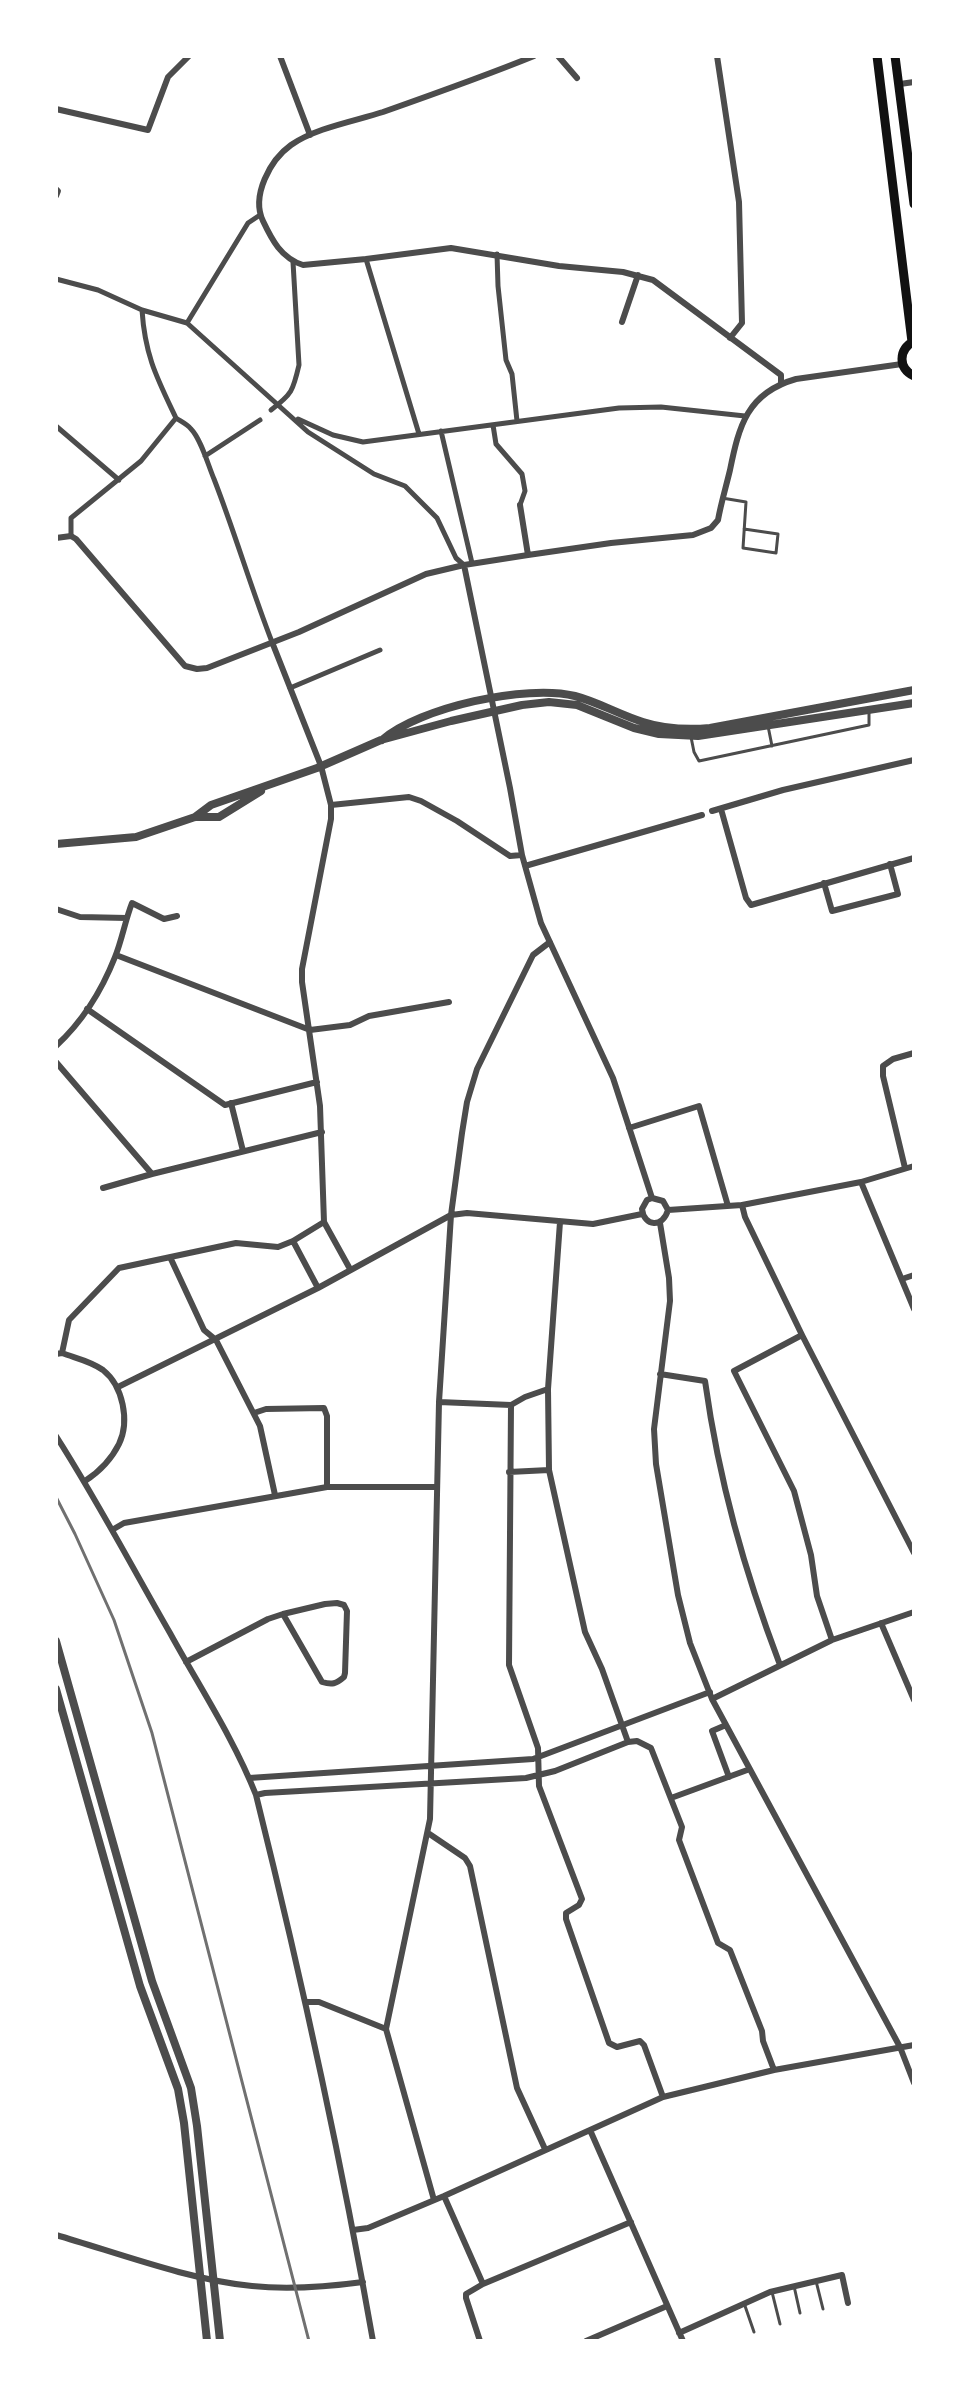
<!DOCTYPE html>
<html>
<head>
<meta charset="utf-8">
<style>
	body { margin:0 }
	#map { position:relative; width:970px; height:2397px; overflow:hidden; background:#fff; font-family:"Nunito Sans",sans-serif }
	canvas { display:block }
	.frame { position:absolute; inset:0; border:58px solid #fff; pointer-events:none }
</style>
</head>
<body>
<div id="map">
<canvas width="970" height="2397"></canvas>
<div class="frame"></div>
</div>
<script>
const ctx = document.querySelector('canvas').getContext('2d');
ctx.lineJoin = 'round';
function stroke(path, color, width, dash) { ctx.strokeStyle = color; ctx.lineWidth = width; ctx.lineCap = dash ? 'butt' : 'round'; ctx.setLineDash(dash || []); ctx.stroke(path); }
stroke(new Path2D(`
	M 722,498 L 746,502 L 743,548 L 776,553 L 778,534 L 744,529
	M 768,726 L 772,746
	M 691,737 L 694,752 L 699,761 L 869,725 L 869,713
	M 816,2281 L 823,2309
	M 794,2286 L 800,2313
	M 772,2292 L 780,2324
	M 744,2303 L 754,2332`), '#4c4c4c', 3);
stroke(new Path2D(`
	M 497,254 L 498,286 L 506,360 L 512,374 L 517,421
	M 366,259 L 419,434
	M 56,279 L 98,290 L 142,310 L 187,323 L 308,432 L 374,474 L 405,486 L 437,518 L 456,558 L 464,565
	M 142,310 C 145,356 157,378 176,418
	M 187,323 L 248,223 L 260,215
	M 271,410 C 292,394 293,391 299,365 L 293,262
	M 176,418 C 180,421 187,424 191,429 C 201,439 208,465 214,479 C 235,533 251,588 272,642
	M 298,419 L 333,435 L 363,442 L 619,408 L 661,407 L 745,416
	M 493,425 L 496,444 L 522,474 L 525,491 L 520,505
	M 56,426 L 119,480
	M 441,431 L 472,563
	M 205,456 L 260,420
	M 71,536 L 71,518 L 141,461 L 176,418
	M 290,688 L 380,650`), '#4c4c4c', 5);
stroke(new Path2D(`
	M 280,56 L 310,135
	M 534,56 C 485,76 434,94 383,112 C 355,121 315,128 291,145 C 270,160 251,196 263,221 C 272,240 281,258 303,265 L 366,259 L 451,248 L 559,266 L 623,272 L 653,280 L 781,375 L 781,383
	M 558,56 L 577,78
	M 717,56 L 739,202 L 742,323 L 730,338
	M 900,84 L 914,82
	M 56,109 L 148,130 L 168,77 L 189,56
	M 56,189 L 58,191 L 56,196
	M 622,322 L 638,275
	M 520,505 L 528,555
	M 56,538 L 71,536 L 76,539 L 185,666 L 197,669 L 207,668 L 299,632 L 426,574 L 464,565 L 528,555 L 611,543 L 693,535 L 711,528 L 718,520 C 721,503 726,487 730,470 C 739,426 747,393 796,379 L 902,364
	M 464,565 L 510,788 L 522,855 L 541,923 L 613,1078 L 652,1198
	M 272,642 L 321,766 L 331,805 L 331,819 L 302,969 L 302,982 L 320,1106 L 324,1222 L 350,1269
	M 331,805 L 409,797 L 421,801 L 457,821 L 510,856 L 522,855
	M 721,809 L 746,898 L 751,905 L 914,858
	M 712,811 L 783,790 L 914,760
	M 525,866 L 702,815
	M 824,883 L 832,911 L 898,894 L 890,864
	M 56,909 L 80,917 L 127,918
	M 116,955 L 310,1030 L 350,1025 L 369,1016 L 449,1002
	M 87,1009 L 225,1105 L 317,1082
	M 56,1046 C 82,1022 102,990 115,957 C 122,940 125,921 132,903 L 164,919 L 177,916
	M 56,1062 L 152,1174 L 322,1132
	M 231,1103 L 243,1151
	M 629,1128 L 699,1106 L 728,1206
	M 905,1168 L 883,1076 L 883,1066 L 893,1059 L 914,1053
	M 861,1182 L 914,1309
	M 103,1188 L 152,1174
	M 652,1198 L 647,1200 L 642,1209 C 644,1227 663,1228 668,1210
	M 652,1198 L 663,1201 L 668,1210
	M 742,1205 L 745,1217 L 802,1335 L 914,1553
	M 668,1210 L 742,1205 L 861,1182 L 914,1166
	M 560,1222 L 548,1389 L 549,1470 L 585,1632 L 602,1669 L 628,1742
	M 660,1223 L 669,1278 L 670,1301 L 654,1429 L 656,1464 L 678,1595 L 690,1643 L 712,1699 L 900,2047 L 914,2083
	M 293,1241 L 318,1288
	M 170,1257 L 204,1330 L 216,1340 L 260,1426 L 275,1495
	M 902,1279 L 914,1275
	M 802,1335 L 734,1371 L 794,1491 L 811,1555 L 817,1596 L 832,1640
	M 62,1353 L 69,1320 L 119,1268 L 236,1243 L 278,1247 L 293,1241 L 324,1222
	M 56,1354 L 62,1353 C 75,1358 91,1361 103,1370 C 123,1386 130,1421 119,1444 C 111,1460 99,1472 85,1481
	M 660,1374 L 705,1381 C 719,1481 744,1570 780,1665
	M 118,1387 L 318,1288 L 451,1215 L 467,1213 L 593,1224 L 642,1214
	M 439,1402 L 511,1405 L 525,1397 L 548,1389
	M 511,1405 L 509,1665 L 538,1748 L 539,1786 L 582,1899 L 579,1905 L 566,1913 L 566,1919 L 609,2043 L 617,2047 L 640,2041 L 644,2045 L 663,2097
	M 254,1413 L 266,1409 L 324,1408 L 327,1416 L 327,1487
	M 56,1436 C 97,1500 132,1567 170,1633 C 199,1686 234,1739 256,1795 C 301,1976 341,2158 373,2341
	M 509,1472 L 549,1470
	M 112,1530 L 124,1523 L 327,1487 L 437,1487
	M 337,1603 L 344,1605 L 347,1611 L 345,1673 L 344,1677 C 336,1684 332,1685 322,1682 L 283,1614 L 325,1604 Z
	M 881,1623 L 914,1700
	M 186,1662 L 268,1619 L 283,1614
	M 712,1699 L 832,1640 L 914,1612
	M 726,1725 L 712,1731 L 729,1777
	M 249,1778 L 533,1759 L 710,1692
	M 256,1795 L 265,1793 L 526,1778 L 555,1771 L 628,1742 L 637,1741 L 651,1748 L 682,1827 L 679,1840 L 718,1943 L 730,1950 L 762,2031 L 763,2041 L 774,2070
	M 671,1798 L 750,1769
	M 428,1833 L 465,1858 L 470,1866 L 517,2088 L 545,2149
	M 305,2002 L 319,2002 L 386,2029
	M 590,2130 L 683,2341
	M 444,2196 L 483,2284 L 466,2294 L 466,2298 L 480,2341
	M 434,2200 L 386,2029 L 430,1819 L 439,1402 L 451,1215 L 462,1133 L 467,1102 L 477,1069 L 533,955 L 550,942
	M 353,2230 L 368,2228 L 444,2196 L 663,2097 L 774,2070 L 914,2045
	M 56,2235 C 118,2253 189,2280 252,2286 C 289,2290 326,2287 363,2282
	M 483,2284 L 631,2222
	M 679,2333 L 770,2292 L 842,2275 L 848,2303
	M 586,2341 L 667,2306`), '#4c4c4c', 6);
stroke(new Path2D(`
	M 382,740 C 420,707 526,684 575,696 C 598,702 620,715 643,722 C 665,729 687,730 710,728 L 914,690
	M 195,817 L 211,805 L 317,768 L 381,740 L 451,721 L 522,705 L 549,702 L 577,705 L 634,728 L 659,734 L 698,736 L 914,703
	M 56,844 L 136,837 L 195,817 L 219,817 L 261,791
	M 56,1641 L 152,1981 L 191,2088 L 197,2126 L 220,2341
	M 56,1689 L 140,1986 L 178,2089 L 184,2123 L 207,2341`), '#4c4c4c', 8);
stroke(new Path2D(`
	M 877,56 L 912,342
	M 895,56 L 914,204
	M 914,341 C 898,350 898,368 914,376`), '#111', 9);
stroke(new Path2D(`
	M 56,1497 L 75,1534 L 114,1620 L 152,1733 L 309,2341`), '#707070', 3);
</script>
</body>
</html>
